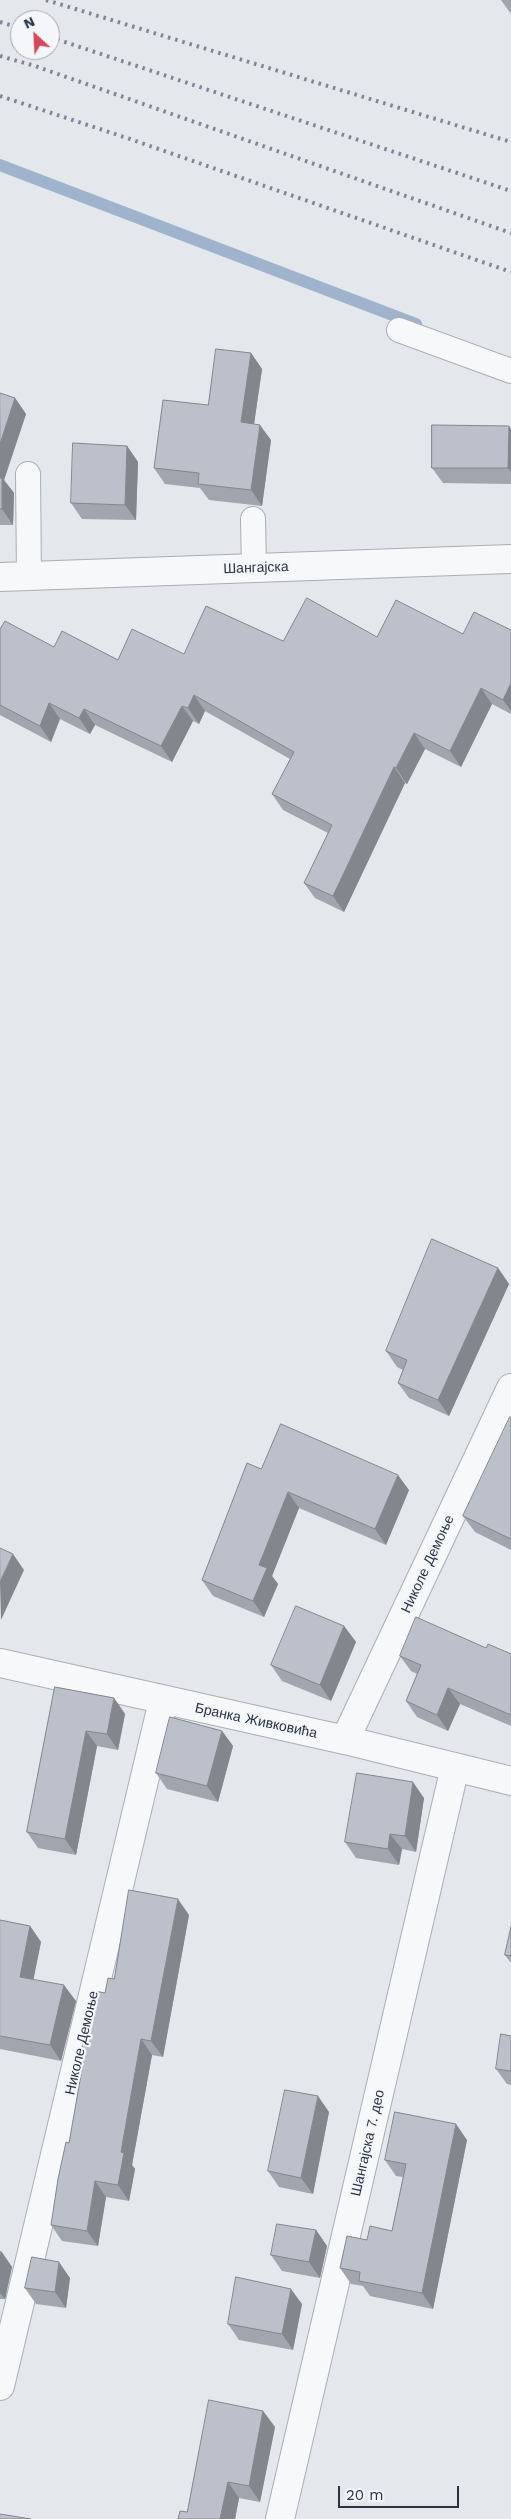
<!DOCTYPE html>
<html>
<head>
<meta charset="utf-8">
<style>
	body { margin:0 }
	#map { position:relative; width:511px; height:2519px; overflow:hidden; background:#e4e7ec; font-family:"Work Sans",sans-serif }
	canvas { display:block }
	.north { position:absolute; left:10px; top:10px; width:50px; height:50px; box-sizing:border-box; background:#f4f6f9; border:1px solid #a4a8b1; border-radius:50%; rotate:335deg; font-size:14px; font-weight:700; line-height:20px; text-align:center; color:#2b3445 }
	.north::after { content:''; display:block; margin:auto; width:18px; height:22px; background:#d1495b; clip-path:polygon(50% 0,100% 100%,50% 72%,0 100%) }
	.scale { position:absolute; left:338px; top:2486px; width:121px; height:22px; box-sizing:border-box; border:2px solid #2b3445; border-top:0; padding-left:6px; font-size:15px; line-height:18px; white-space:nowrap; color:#2b3445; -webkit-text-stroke:4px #f4f6f9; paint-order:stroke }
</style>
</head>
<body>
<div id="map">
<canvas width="511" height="2519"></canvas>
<div class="north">N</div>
<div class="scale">20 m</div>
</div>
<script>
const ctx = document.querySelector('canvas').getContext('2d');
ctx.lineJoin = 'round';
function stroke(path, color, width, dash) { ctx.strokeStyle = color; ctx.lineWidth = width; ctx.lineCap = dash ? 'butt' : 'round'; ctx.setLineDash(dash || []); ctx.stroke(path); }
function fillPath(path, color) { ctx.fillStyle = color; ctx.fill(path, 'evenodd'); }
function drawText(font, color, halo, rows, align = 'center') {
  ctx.font = font + ' "Work Sans",sans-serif'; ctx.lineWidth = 4.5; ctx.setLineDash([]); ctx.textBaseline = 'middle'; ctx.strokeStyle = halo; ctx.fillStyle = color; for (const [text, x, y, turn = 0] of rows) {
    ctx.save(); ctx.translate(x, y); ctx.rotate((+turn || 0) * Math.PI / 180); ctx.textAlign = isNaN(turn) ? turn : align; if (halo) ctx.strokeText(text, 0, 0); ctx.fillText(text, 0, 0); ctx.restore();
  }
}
stroke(new Path2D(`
	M 0,165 L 416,324`), '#9fb4cc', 12);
const service = new Path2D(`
	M 399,330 L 511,371
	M 28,474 L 29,576
	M 253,519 L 254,568`);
const minor = new Path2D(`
	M 0,577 L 511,559
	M 0,1663 L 345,1740 L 511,1781
	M 345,1740 L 511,1388
	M 0,2386 L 163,1701
	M 280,2519 L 455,1767`);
stroke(service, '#a9aeb7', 26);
stroke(minor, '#a9aeb7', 30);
stroke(service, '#f7f8fa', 24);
stroke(minor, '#f7f8fa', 28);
stroke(new Path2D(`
	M 46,0 L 511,142
	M 0,22 L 20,28
	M 50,37 L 511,191
	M 0,56 L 35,66 L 511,233
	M 0,96 L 130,139 L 511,272`), '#7d8696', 4, [2.5, 5]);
fillPath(new Path2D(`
	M 501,0 L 511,0 L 511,14 Z
	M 251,353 L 262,369 L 254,424 L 271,440 L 262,506 L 209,500 L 200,488 L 165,484 L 154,468 L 208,405 Z
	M 0,393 L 15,398 L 26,414 L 4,480 L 14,493 L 13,525 L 0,525 Z
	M 509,426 L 511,429 L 511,484 L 443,483 L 432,468 Z
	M 127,446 L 138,462 L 136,520 L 82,519 L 71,503 Z
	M 0,629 L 54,647 L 118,660 L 184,654 L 283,641 L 377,637 L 463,634 L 511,630 L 511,714 L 492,704 L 461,767 L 425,749 L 407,784 L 405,783 L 344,912 L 315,898 L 304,883 L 328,833 L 283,810 L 272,794 L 290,759 L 205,711 L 199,724 L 193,721 L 172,762 L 95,725 L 90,734 L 60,719 L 51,742 L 0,715 Z
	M 498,1268 L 509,1284 L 449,1416 L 409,1398 L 398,1383 L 403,1370 L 397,1367 L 386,1351 Z
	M 511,1418 L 511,1550 L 475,1532 L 463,1516 Z
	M 261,1469 L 409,1490 L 386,1545 L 299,1508 L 272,1576 L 278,1584 L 264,1617 L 213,1596 L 202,1580 Z
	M 344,1626 L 356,1642 L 331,1701 L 282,1681 L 271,1665 Z
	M 486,1648 L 511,1654 L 511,1726 L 460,1704 L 448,1731 L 417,1717 L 406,1701 L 417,1674 L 411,1671 L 400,1656 Z
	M 55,1687 L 114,1698 L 125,1714 L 118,1750 L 97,1746 L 76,1855 L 38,1848 L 27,1832 Z
	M 222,1731 L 233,1746 L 218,1802 L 167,1789 L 156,1773 Z
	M 424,1798 L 416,1852 L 402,1849 L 399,1865 L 356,1858 L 345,1842 Z
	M 189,1915 L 163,2057 L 152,2055 L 132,2165 L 135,2169 L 129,2201 L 106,2197 L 98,2246 L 62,2241 L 51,2225 L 69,2143 L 85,2056 L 81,2051 L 105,1993 L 114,1979 Z
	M 0,1920 L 30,1926 L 41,1942 L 33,1979 L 76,2001 L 61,2061 L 0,2049 Z
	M 511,1927 L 511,1963 L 505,1955 Z
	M 511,2036 L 511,2085 L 507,2084 L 496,2069 Z
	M 329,2112 L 313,2194 L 279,2187 L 268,2171 Z
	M 467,2140 L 433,2309 L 370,2296 L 363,2286 L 351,2284 L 340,2268 L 367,2240 L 392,2231 L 403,2177 L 396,2176 L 385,2160 Z
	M 316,2230 L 327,2246 L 320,2278 L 282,2271 L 271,2255 Z
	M 0,2251 L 1,2251 L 12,2267 L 5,2299 L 0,2299 Z
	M 70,2278 L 66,2308 L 36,2304 L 25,2288 Z
	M 302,2304 L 293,2350 L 239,2340 L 228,2324 Z
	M 263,2411 L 275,2427 L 260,2502 L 239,2498 L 235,2519 L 178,2519 L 187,2512 Z`), '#a1a5ae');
fillPath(new Path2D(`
	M 251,353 L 262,369 L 252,438 L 241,422 Z
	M 15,398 L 26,414 L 4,480 L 14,493 L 13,525 L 2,509 L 0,493 L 0,444 Z
	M 260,425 L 271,440 L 262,506 L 251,490 Z
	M 509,426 L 511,429 L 511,472 L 508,468 Z
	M 127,446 L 138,462 L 136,520 L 125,505 Z
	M 511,683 L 511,711 L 503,700 Z
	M 481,688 L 492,704 L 461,767 L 450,751 Z
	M 194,695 L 205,711 L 199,724 L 188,708 Z
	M 49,703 L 60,719 L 51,742 L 40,726 Z
	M 182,706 L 193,721 L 172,762 L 161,746 Z
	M 84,709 L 95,725 L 90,734 L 79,718 Z
	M 414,733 L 425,749 L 407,784 L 396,768 Z
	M 394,767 L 405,783 L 344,912 L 333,896 Z
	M 498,1268 L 509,1284 L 449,1416 L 438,1400 Z
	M 398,1475 L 409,1490 L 386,1545 L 375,1529 Z
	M 288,1492 L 299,1508 L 272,1576 L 278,1584 L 264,1617 L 253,1601 L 259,1565 Z
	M 13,1554 L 24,1570 L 1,1620 L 0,1582 Z
	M 344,1626 L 356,1642 L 331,1701 L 320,1685 Z
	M 448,1688 L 460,1704 L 448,1731 L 437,1715 Z
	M 114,1698 L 125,1714 L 118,1750 L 107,1734 Z
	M 86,1731 L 97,1746 L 76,1855 L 65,1839 Z
	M 222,1731 L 233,1746 L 218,1802 L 207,1786 Z
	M 413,1782 L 424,1798 L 416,1852 L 405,1836 Z
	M 390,1834 L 402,1849 L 399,1865 L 388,1849 Z
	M 178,1899 L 189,1915 L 163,2057 L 151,2041 Z
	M 30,1926 L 41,1942 L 31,1992 L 20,1977 Z
	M 64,1985 L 76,2001 L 61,2061 L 50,2045 Z
	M 141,2039 L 152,2055 L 132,2165 L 135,2169 L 129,2201 L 118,2185 L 121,2152 Z
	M 318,2096 L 329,2112 L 313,2194 L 301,2178 Z
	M 456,2124 L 467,2140 L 433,2309 L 422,2293 Z
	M 95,2181 L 106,2197 L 98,2246 L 87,2231 Z
	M 316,2230 L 327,2246 L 320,2278 L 309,2262 Z
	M 1,2251 L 12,2267 L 5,2299 L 0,2293 L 0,2256 Z
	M 59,2262 L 70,2278 L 66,2308 L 55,2292 Z
	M 291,2289 L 302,2304 L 293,2350 L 282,2334 Z
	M 263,2411 L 275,2427 L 260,2502 L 249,2486 Z
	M 228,2482 L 239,2498 L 235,2519 L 220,2519 Z`), '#83868d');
const building = new Path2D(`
	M 216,349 L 251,353 L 241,422 L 260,425 L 251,490 L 198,484 L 199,473 L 154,468 L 163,400 L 208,405 Z
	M 0,393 L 15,398 L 0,444 Z
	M 432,425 L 509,426 L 508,468 L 432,468 Z
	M 73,443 L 127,446 L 125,505 L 71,503 Z
	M 0,478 L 2,478 L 2,509 L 0,509 Z
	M 307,598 L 377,637 L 396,600 L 463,634 L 474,612 L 511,630 L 511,683 L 503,700 L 481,688 L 450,751 L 414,733 L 396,768 L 394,767 L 333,896 L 304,883 L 332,825 L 272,794 L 294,752 L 194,695 L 188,708 L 182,706 L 161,746 L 84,709 L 79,718 L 49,703 L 40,726 L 0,705 L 0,629 L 5,621 L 54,647 L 62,631 L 118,660 L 132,629 L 184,654 L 206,606 L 283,641 Z
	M 432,1239 L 498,1268 L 438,1400 L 398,1383 L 407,1360 L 386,1351 Z
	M 510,1417 L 511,1418 L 511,1539 L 463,1516 Z
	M 281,1424 L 398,1475 L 375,1529 L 288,1492 L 259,1565 L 267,1568 L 253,1601 L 202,1580 L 247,1463 L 261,1469 Z
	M 0,1548 L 13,1554 L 0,1582 Z
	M 296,1606 L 344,1626 L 320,1685 L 271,1665 Z
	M 416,1617 L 486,1648 L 488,1644 L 511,1654 L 511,1715 L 448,1688 L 437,1715 L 406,1701 L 421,1665 L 400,1656 Z
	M 55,1687 L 114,1698 L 107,1734 L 86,1731 L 65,1839 L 27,1832 Z
	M 170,1717 L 222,1731 L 207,1786 L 156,1773 Z
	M 357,1773 L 413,1782 L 405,1836 L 390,1834 L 388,1849 L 345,1842 Z
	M 129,1890 L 178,1899 L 151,2041 L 141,2039 L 121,2152 L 124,2153 L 118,2185 L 95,2181 L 87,2231 L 51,2225 L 58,2179 L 66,2142 L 69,2143 L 85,2052 L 81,2051 L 95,1991 L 105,1993 L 108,1978 L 114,1979 Z
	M 0,1920 L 30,1926 L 20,1977 L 64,1985 L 50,2045 L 0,2036 Z
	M 511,1927 L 511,1956 L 505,1955 Z
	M 501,2034 L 511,2036 L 511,2071 L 496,2069 Z
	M 285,2090 L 318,2096 L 301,2178 L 268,2171 Z
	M 395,2112 L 456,2124 L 422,2293 L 359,2281 L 360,2272 L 340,2268 L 347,2236 L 367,2240 L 370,2226 L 392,2231 L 406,2164 L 385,2160 Z
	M 277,2224 L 316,2230 L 309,2262 L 271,2255 Z
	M 32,2257 L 59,2262 L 55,2292 L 25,2288 Z
	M 236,2277 L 291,2289 L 282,2334 L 228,2324 Z
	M 209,2400 L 263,2411 L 249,2486 L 228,2482 L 220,2519 L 178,2519 L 180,2511 L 187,2512 Z
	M 0,2514 L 31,2519 L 0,2519 Z`);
fillPath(building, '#bbc0ca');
stroke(building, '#83868d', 1);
drawText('14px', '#2b3445', '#f4f6f9', [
	["Шангајска",256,568,-2],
	["Николе Демоње",428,1564,-65],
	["Бранка Живковића",256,1721,12],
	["Николе Демоње",82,2043,-77],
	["Шангајска 7. део",368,2143,-77]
]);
</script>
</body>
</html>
